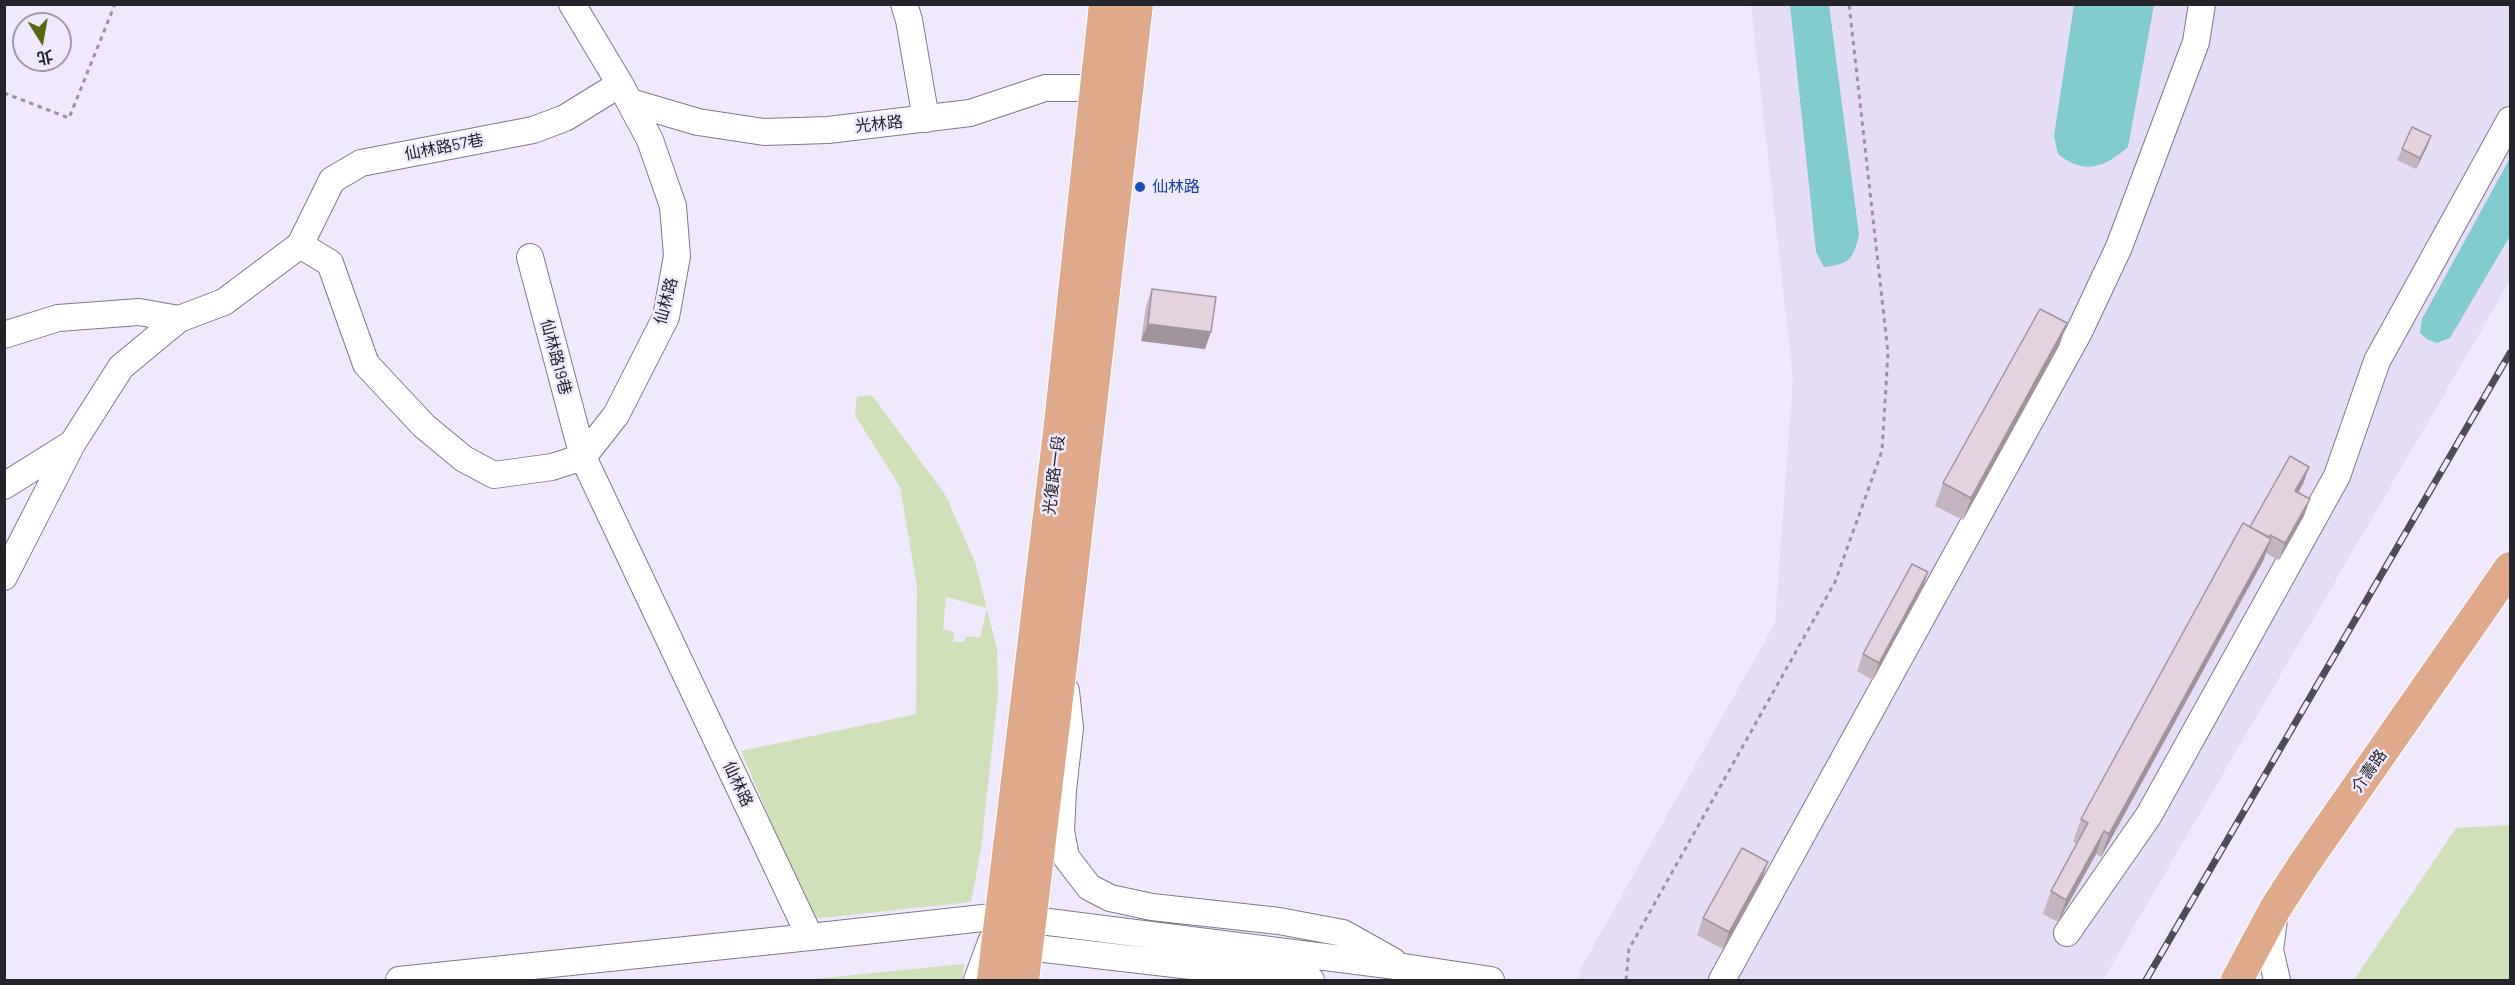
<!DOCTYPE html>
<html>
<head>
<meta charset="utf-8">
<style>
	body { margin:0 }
	#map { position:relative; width:2515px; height:985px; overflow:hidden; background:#f0e9fd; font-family:Barlow,"Noto Sans TC",sans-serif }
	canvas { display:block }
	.frame { position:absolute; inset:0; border:6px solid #26242b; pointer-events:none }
	.north { position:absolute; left:12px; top:12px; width:60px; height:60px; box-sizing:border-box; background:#f0e9fd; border:2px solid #9f9aa9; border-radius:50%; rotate:169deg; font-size:16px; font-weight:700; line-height:24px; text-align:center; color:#26242b }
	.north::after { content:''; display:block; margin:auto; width:21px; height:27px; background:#556710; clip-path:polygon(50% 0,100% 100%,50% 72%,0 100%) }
</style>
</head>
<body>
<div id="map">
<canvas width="2515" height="985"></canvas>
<div class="frame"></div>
<div class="north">北</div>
</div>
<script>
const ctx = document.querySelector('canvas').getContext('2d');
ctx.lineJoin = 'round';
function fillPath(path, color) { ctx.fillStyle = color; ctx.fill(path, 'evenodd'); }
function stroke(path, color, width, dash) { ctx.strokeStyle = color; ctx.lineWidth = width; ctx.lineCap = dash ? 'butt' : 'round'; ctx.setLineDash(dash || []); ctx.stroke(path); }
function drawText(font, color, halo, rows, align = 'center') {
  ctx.font = font + ' Barlow,"Noto Sans TC",sans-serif'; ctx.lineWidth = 5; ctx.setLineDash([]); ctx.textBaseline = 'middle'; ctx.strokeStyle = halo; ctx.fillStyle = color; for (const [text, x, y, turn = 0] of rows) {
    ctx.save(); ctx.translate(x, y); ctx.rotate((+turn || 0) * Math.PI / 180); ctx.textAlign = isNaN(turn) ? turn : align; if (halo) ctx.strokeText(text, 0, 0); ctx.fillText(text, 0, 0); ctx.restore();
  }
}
fillPath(new Path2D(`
	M 1751,5 L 2510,5 L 2510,281 L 2103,980 L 1579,980 L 1581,968 L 1775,623 L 1793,378 Z`), '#e5dcf6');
fillPath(new Path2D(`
	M 872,395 L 946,496 L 975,562 L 997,649 L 998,695 L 981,849 L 971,902 L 812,919 L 741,751 L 916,714 L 917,587 L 900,487 L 855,415 L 857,397 ZM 946,597 L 987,608 L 980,638 L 966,636 L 964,642 L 953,642 L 954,632 L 943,629 Z
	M 2510,825 L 2510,980 L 2354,980 L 2456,828 Z
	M 964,964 L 962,980 L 802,980 Z`), '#d0e0b9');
fillPath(new Path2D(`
	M 1790,5 L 1829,5 L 1859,235 C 1853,260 1849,264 1824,267 L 1816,252 Z
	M 2074,5 L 2154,5 L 2128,147 C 2104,168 2084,175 2058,154 L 2054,136 Z
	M 2510,158 L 2510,236 L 2450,338 L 2437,343 L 2427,339 L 2420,333 L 2422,319 Z`), '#82cbd0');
const minor = new Path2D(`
	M 572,4 L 620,84 L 650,140 L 673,206 L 677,256 L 666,317 L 616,415 L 583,457 L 810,937 L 1001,916 L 1404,967 L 1491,980
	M 904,4 L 909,20 L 926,119
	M 630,102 L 698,122 L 764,132 L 828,130 L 970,113 L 1045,88 L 1097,88 L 1114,90
	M 300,245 L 330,263 L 366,364 L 424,426 L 464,459 L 494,475 L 552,467 L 583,457 L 530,257
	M 4,335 L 58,318 L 139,312 L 179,319 L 224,302 L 300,245 L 332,180 L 361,163 L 533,130 L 565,118 L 620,84
	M 4,486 L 71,444
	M 4,577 L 72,444 L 121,367 L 179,319
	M 1066,691 L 1070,728 L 1063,790 L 1061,831 L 1066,857 L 1089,887 L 1110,898 L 1152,907 L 1279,921 L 1343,933 L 1393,961
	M 2274,919 L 2270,950 L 2277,980
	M 2067,933 L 2149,815 L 2337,476 L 2377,361 L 2510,120
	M 1010,945 L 1311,980
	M 399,980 L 810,937
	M 977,980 L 991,942
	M 1722,980 L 2079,332 L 2119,247 L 2196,42 L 2202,4`);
const major = new Path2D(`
	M 993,980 L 1060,424 L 1105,4
	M 1023,980 L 1062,657 L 1137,4
	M 2237,980 L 2275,909 L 2304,864 L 2510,568`);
stroke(minor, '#7f798b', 28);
stroke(major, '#fff', 34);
stroke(new Path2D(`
	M 4,93 L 69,118 L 115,4
	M 1626,980 L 1629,949 L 1835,582 L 1882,451 L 1888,353 L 1849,4`), '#9894a2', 3, [4.5, 4.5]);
stroke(minor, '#fff', 26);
stroke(major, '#dfaa8b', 32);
const rail = new Path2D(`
	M 2146,980 L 2510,353`);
stroke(rail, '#4f4c55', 7);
stroke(rail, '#f0e9fd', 4.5, [14]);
fillPath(new Path2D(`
	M 2427,147 L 2416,169 L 2397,160 L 2402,149 Z
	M 1152,289 L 1205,349 L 1141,341 L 1146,306 Z
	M 2067,323 L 2059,346 L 1963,520 L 1935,506 L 1943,483 Z
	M 2309,467 L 2303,484 L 2298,493 L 2304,516 L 2279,560 L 2266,553 L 2263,561 L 2101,857 L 2096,854 L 2058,922 L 2043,914 L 2051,891 L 2077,844 L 2073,842 L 2081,819 Z
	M 1928,572 L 1922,589 L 1873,680 L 1857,671 L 1863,654 Z
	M 1762,879 L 1723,949 L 1697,935 L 1703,918 Z`), '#c4b5c0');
fillPath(new Path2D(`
	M 2431,136 L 2427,147 L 2416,169 L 2420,158 Z
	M 2067,323 L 2059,346 L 1963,520 L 1971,498 Z
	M 1148,324 L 1211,332 L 1205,349 L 1141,341 Z
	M 2309,467 L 2303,484 L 2289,508 L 2295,491 Z
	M 2310,499 L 2304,516 L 2279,560 L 2285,543 Z
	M 2271,539 L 2263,561 L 2101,857 L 2109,834 Z
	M 1928,572 L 1922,589 L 1873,680 L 1879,663 Z
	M 2104,831 L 2096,854 L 2058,922 L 2066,900 Z
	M 1768,862 L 1762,879 L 1723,949 L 1729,932 Z`), '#a0939c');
const building = new Path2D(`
	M 2412,127 L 2431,136 L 2420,158 L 2402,149 Z
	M 1152,289 L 1216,297 L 1211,332 L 1148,324 Z
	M 2040,309 L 2067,323 L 1971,498 L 1943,483 Z
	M 2290,456 L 2309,467 L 2295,491 L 2310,499 L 2285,543 L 2270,535 L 2269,537 L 2250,527 Z
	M 2243,523 L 2271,539 L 2109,834 L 2104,831 L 2066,900 L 2051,891 L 2088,823 L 2081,819 Z
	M 1912,564 L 1928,572 L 1879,663 L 1863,654 Z
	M 1742,848 L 1768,862 L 1729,932 L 1703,918 Z`);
fillPath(building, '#e4d2df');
stroke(building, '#a0939c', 1.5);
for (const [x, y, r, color] of [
	[1140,187,6,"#1a4fb4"]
]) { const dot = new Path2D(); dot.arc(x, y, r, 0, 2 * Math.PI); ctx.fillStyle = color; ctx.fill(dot); stroke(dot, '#f0e9fd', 2); }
drawText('16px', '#26242b', '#f0e9fd', [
	["光林路",879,124,-6],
	["仙林路57巷",444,147,-11],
	["仙林路",666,301,-75],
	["仙林路19巷",556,357,75],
	["光復路一段",1054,475,-83],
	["介壽路",2369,771,-55],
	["仙林路",738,784,65]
]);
drawText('16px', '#164399', '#f0e9fd', [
	["仙林路",1152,187]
], 'left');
</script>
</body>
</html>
